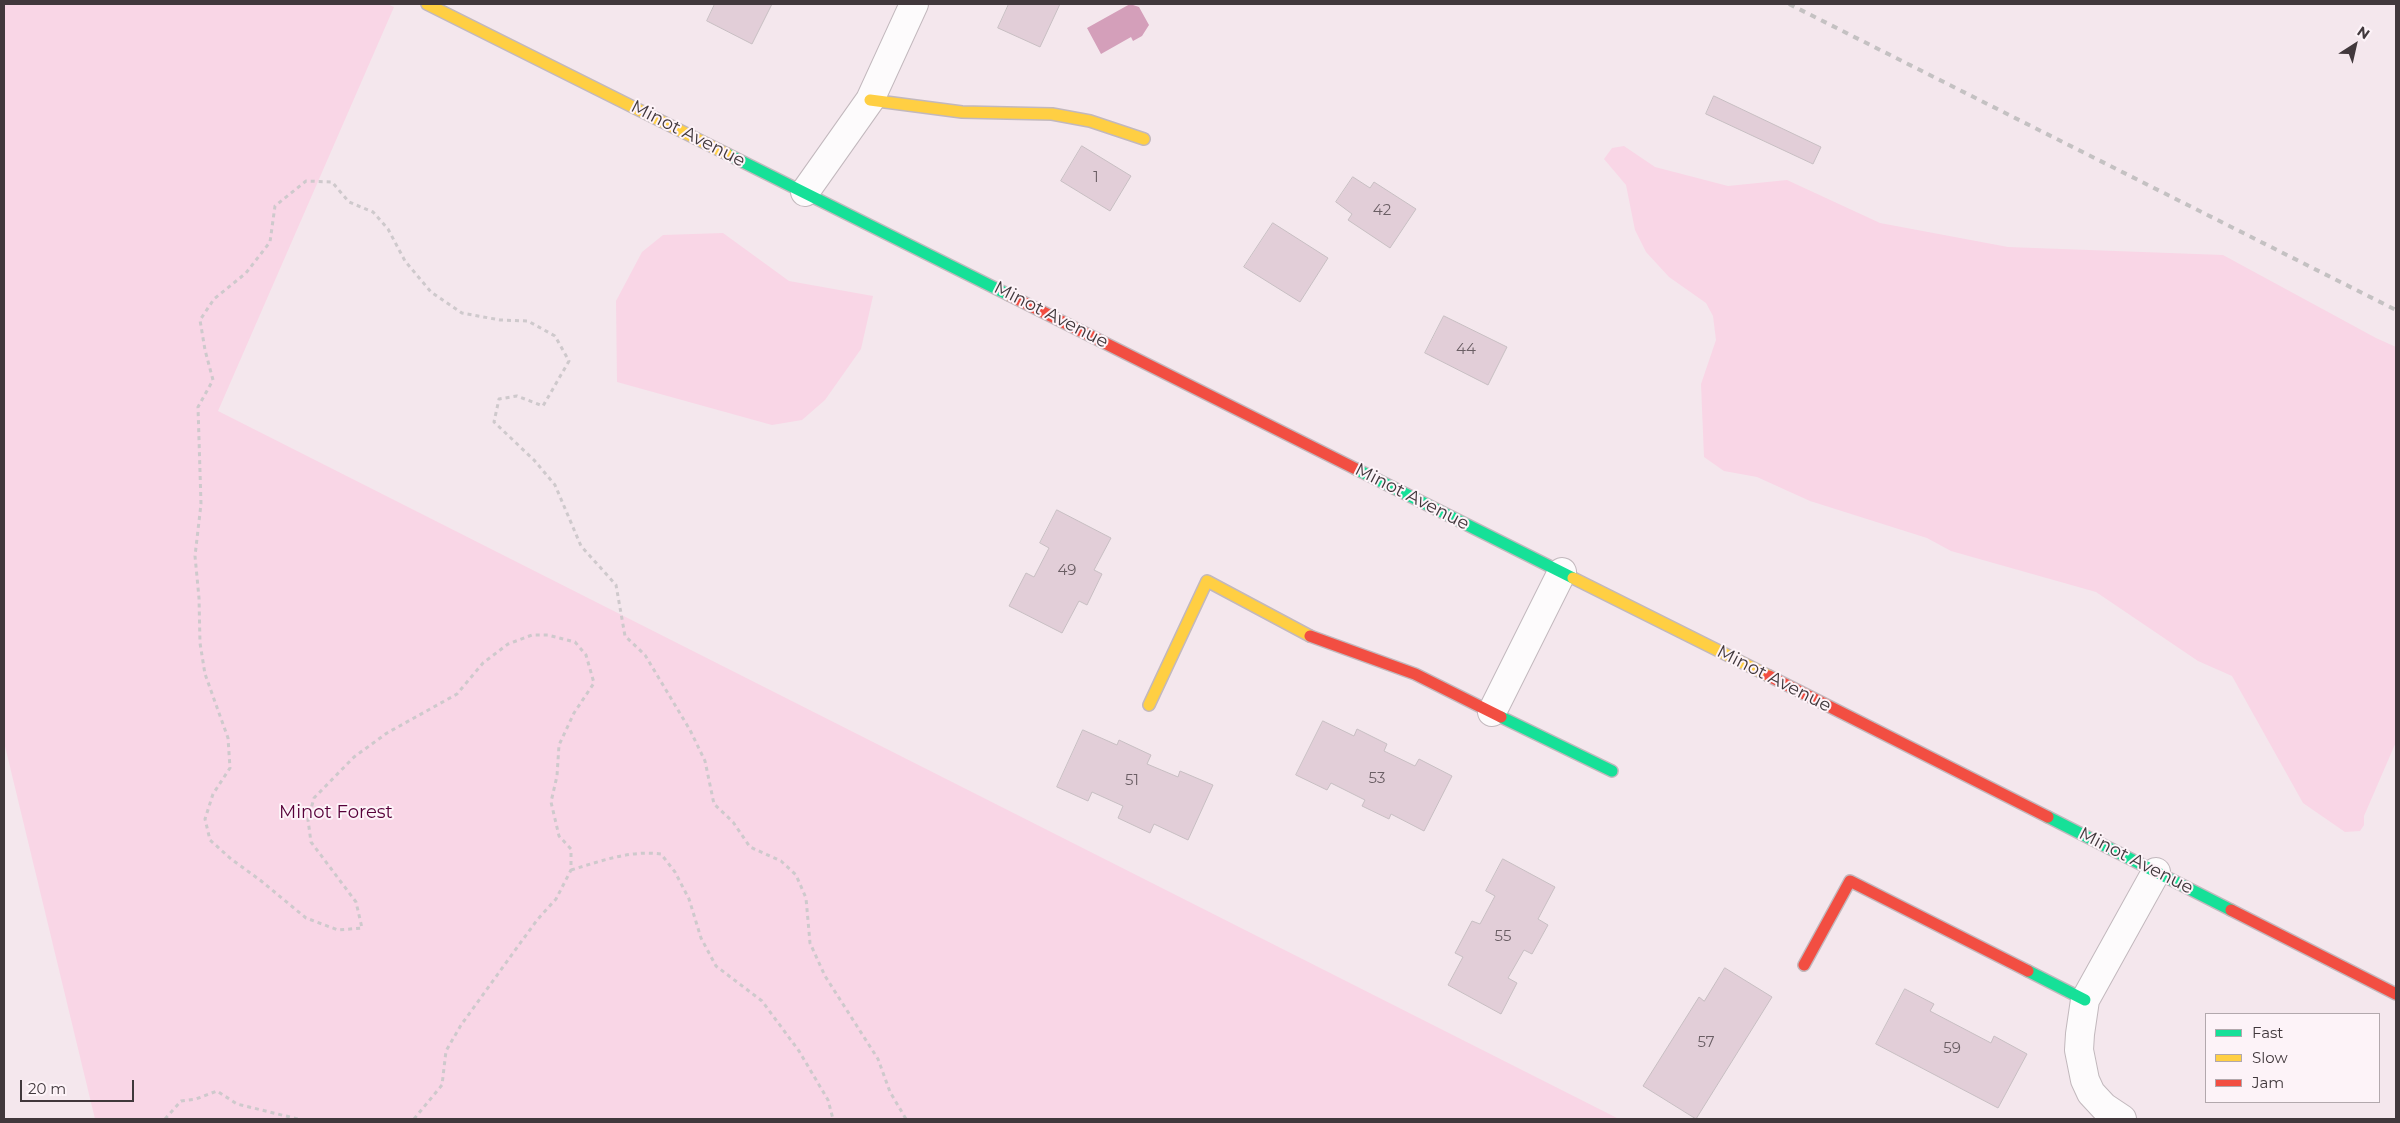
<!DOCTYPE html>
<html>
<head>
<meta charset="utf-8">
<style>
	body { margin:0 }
	#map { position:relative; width:2400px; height:1123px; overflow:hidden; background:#f4e7ed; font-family:Montserrat,sans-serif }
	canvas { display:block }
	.frame { position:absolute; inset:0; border:5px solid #41383c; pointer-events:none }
	.legend { position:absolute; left:2205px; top:1013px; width:175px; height:90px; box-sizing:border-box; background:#fdf3f8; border:1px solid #b2a8ad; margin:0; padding:6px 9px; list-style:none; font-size:15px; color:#41383c }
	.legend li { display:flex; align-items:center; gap:10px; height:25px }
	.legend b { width:25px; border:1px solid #b2a8ad }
	.north { position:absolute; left:2330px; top:20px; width:50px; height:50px; -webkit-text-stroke:4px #fdf3f8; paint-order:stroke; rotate:35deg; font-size:14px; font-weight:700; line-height:20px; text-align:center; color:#41383c }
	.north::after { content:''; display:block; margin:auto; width:18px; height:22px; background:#41383c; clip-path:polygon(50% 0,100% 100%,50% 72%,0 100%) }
	.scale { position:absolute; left:20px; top:1080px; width:114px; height:22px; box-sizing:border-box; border:2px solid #41383c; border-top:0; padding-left:6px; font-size:15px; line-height:18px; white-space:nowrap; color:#41383c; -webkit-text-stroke:4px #fdf3f8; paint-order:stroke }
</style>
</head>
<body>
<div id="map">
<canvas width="2400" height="1123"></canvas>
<div class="frame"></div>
<ul class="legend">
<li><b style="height:6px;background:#16e098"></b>Fast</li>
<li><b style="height:6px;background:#ffcf43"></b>Slow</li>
<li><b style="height:6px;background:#f24e42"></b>Jam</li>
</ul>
<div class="north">N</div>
<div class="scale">20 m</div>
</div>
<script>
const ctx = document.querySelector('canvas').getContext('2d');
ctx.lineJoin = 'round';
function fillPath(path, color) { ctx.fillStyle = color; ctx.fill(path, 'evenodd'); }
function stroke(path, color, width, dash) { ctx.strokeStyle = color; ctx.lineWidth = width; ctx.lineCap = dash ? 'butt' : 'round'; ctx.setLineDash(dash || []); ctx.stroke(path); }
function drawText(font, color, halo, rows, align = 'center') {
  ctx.font = font + ' Montserrat,sans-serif'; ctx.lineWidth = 4; ctx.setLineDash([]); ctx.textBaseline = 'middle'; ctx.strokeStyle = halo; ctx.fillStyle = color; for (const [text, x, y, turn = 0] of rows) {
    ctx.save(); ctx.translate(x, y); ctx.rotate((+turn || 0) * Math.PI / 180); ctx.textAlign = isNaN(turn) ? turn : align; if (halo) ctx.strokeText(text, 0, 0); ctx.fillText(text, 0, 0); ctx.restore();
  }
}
fillPath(new Path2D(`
	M 4,4 L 387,4 L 394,7 L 218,411 L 1619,1119 L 95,1119 L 4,742 Z
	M 1624,146 L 1655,167 L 1728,186 L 1787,180 L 1880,223 L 2008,247 L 2223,255 L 2376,338 L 2396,347 L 2396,742 L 2364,816 L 2364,825 L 2360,831 L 2345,832 L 2303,803 L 2232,676 L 2198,661 L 2096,592 L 1951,551 L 1927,538 L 1810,501 L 1757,477 L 1724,471 L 1704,457 L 1701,384 L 1716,340 L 1713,316 L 1706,303 L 1669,277 L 1646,252 L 1635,230 L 1626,185 L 1604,159 L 1612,148 Z
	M 723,233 L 789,281 L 873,296 L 861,349 L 825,400 L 802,420 L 772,425 L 617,382 L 616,301 L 642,252 L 663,235 Z`), '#f9d6e6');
fillPath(new Path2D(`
	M 1130,4 L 1139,7 L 1149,25 L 1142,36 L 1133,41 L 1131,37 L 1101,54 L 1087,28 Z`), '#d49fba');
const building = new Path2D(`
	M 715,4 L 772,4 L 752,44 L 707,21 Z
	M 1009,4 L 1060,4 L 1040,47 L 998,28 Z
	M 1714,96 L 1821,147 L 1813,164 L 1706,114 Z
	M 1082,146 L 1131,176 L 1110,211 L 1061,181 Z
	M 1353,177 L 1370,188 L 1374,182 L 1416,209 L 1390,248 L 1348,220 L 1352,214 L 1336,202 Z
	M 1273,223 L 1328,258 L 1300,302 L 1244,267 Z
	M 1444,316 L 1507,347 L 1488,385 L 1425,353 Z
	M 1057,510 L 1111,538 L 1094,570 L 1102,574 L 1087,605 L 1079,601 L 1062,633 L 1009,606 L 1026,573 L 1034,577 L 1049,548 L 1040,543 Z
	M 1323,721 L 1354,736 L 1357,729 L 1387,744 L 1384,751 L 1415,766 L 1419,759 L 1452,776 L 1424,831 L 1391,814 L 1389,819 L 1362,806 L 1365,800 L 1331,783 L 1327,790 L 1296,775 Z
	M 1083,730 L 1117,745 L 1119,740 L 1151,755 L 1147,764 L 1178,777 L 1180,771 L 1213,785 L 1188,840 L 1154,824 L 1150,833 L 1118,818 L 1123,806 L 1092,792 L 1088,801 L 1057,787 Z
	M 1503,859 L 1555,887 L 1538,919 L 1548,925 L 1532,954 L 1524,950 L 1508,978 L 1517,983 L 1501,1014 L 1448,985 L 1463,957 L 1455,953 L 1472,921 L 1480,924 L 1495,896 L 1486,891 Z
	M 1725,968 L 1772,997 L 1696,1119 L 1643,1086 L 1699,997 L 1704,1001 Z
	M 1905,989 L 1934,1004 L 1930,1011 L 1991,1043 L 1994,1036 L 2027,1054 L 1998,1108 L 1876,1044 Z`);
fillPath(building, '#e2ced8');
stroke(building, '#c7bec2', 1);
const street = new Path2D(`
	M 805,192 L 870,100 L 914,4
	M 1492,712 L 1562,572
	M 2122,1119 L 2104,1107 L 2091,1093 L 2085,1080 L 2079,1050 L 2080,1034 L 2085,1000 L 2156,872`);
const fast = new Path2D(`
	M 727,154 L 1009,295
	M 1356,469 L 1573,578
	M 1501,717 L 1612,771
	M 2048,817 L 2231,910
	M 2028,971 L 2085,1000`);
const slow = new Path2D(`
	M 427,4 L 727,154
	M 870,100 L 962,112 L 1052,114 L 1090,121 L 1144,139
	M 1573,578 L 1769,676
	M 1149,705 L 1207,581 L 1310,636`);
const jam = new Path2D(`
	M 1009,295 L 1356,469
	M 1310,636 L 1415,674 L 1501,717
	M 1769,676 L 2048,817
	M 2231,910 L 2396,994
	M 1804,965 L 1850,881 L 2028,971`);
stroke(street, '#c2b8bd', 30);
stroke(fast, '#c2b8bd', 14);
stroke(slow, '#c2b8bd', 14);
stroke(jam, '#c2b8bd', 14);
stroke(new Path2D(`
	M 571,870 C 601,861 630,850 661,854 L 675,872 L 689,899 L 701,938 L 716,966 L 762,1001 L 799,1051 L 828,1100 L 833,1119
	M 165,1119 L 181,1101 L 196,1099 L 217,1091 L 237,1104 L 298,1119
	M 414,1119 L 442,1085 L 446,1051 L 461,1025 L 537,920 L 556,899 L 571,870 L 571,849 L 559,836 L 551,802 L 557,776 L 559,745 L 574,713 L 594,683 L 586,655 L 575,642 L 548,635 L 532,635 L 508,644 L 483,663 L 457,694 L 387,733 L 354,757 L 314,798 L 308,820 L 311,842 L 356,902 L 362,928 L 338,930 L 306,918 L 260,880 L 231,859 L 210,840 L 205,819 L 213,794 L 230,768 L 228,738 L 205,674 L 200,643 L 199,598 L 195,556 L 201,504 L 198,407 L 213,380 L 205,350 L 200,320 L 214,299 L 246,273 L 270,242 L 275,206 L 306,181 L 332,182 L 349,202 L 373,212 L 388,229 L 405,261 L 431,292 L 462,313 L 500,320 L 528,321 L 555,336 L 569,361 L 543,406 L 517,396 L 499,399 L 494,422 L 534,460 L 555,485 L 581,546 L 616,585 L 625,636 L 645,655 L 690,730 L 705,761 L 714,804 L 733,822 L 750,847 L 781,861 L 796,875 L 806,898 L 810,943 L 825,976 L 878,1059 L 890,1092 L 906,1119`), '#cec9cc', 3, [4, 4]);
stroke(street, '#fdfbfc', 28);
stroke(fast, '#16e098', 11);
stroke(slow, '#ffcf43', 11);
stroke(jam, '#f24e42', 11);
stroke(new Path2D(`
	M 1789,4 L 2396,310`), '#c4c1c2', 4, [6, 6]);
drawText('15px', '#6a5e64', null, [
	["1",1096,178],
	["42",1382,211],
	["44",1466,350],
	["49",1067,571],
	["53",1377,779],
	["51",1132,781],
	["55",1503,937],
	["57",1706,1043],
	["59",1952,1049]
]);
drawText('18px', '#41383c', '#fdf3f8', [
	["Minot Avenue",688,134,27],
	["Minot Avenue",1051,315,27],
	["Minot Avenue",1412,497,27],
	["Minot Avenue",1774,679,27],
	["Minot Avenue",2136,861,27]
]);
drawText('18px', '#570039', '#fdf3f8', [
	["Minot Forest",336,813]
]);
</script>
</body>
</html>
